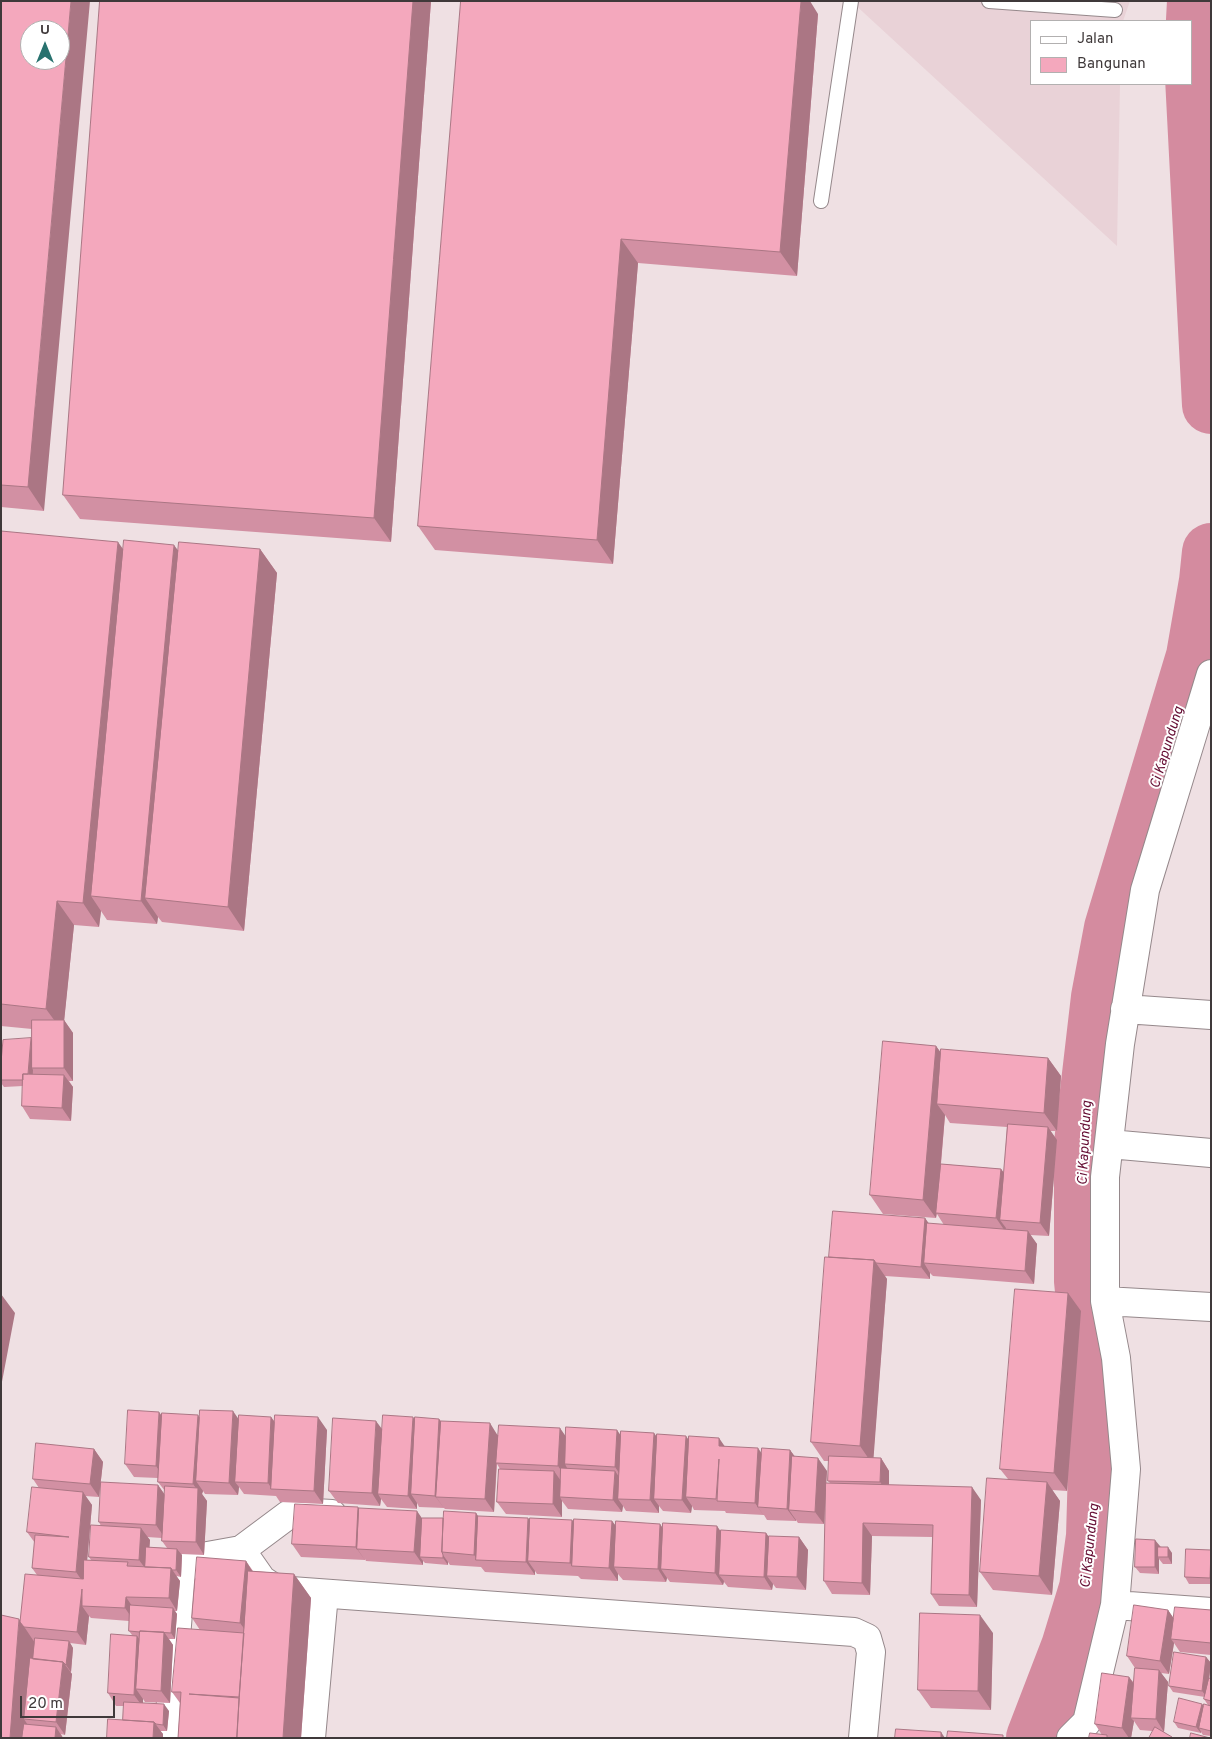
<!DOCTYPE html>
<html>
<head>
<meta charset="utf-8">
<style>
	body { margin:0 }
	#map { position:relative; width:1212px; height:1739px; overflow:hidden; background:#efe0e3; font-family:Overpass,sans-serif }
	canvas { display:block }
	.frame { position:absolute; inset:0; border:2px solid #3f393a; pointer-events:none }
	.legend { position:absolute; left:1030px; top:20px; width:162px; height:65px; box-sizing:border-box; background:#fff; border:1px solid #b2b0b0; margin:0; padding:6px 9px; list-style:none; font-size:15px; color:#3f393a }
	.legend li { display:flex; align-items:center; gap:10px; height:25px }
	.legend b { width:25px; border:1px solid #b2b0b0 }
	.north { position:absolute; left:20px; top:20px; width:50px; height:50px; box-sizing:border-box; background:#fff; border:1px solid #b2b0b0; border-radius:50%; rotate:0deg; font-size:14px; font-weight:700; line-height:20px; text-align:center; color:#3f393a }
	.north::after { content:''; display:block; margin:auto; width:18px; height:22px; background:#28726f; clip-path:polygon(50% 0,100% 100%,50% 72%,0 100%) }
	.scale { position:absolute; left:20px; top:1696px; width:95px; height:22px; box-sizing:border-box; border:2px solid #3f393a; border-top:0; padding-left:6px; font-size:15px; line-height:18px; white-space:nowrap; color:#3f393a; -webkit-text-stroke:4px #fff; paint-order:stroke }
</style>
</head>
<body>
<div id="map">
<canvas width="1212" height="1739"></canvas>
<div class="frame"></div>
<ul class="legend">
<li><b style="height:6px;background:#fff"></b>Jalan</li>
<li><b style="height:14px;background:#f4a8bd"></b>Bangunan</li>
</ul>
<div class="north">U</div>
<div class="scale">20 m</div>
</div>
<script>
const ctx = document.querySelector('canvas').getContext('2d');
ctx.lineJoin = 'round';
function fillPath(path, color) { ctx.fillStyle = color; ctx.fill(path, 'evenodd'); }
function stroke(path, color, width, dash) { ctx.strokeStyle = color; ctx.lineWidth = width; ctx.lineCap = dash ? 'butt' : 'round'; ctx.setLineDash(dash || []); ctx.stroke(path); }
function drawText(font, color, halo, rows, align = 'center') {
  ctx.font = font + ' Overpass,sans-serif'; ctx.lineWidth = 4; ctx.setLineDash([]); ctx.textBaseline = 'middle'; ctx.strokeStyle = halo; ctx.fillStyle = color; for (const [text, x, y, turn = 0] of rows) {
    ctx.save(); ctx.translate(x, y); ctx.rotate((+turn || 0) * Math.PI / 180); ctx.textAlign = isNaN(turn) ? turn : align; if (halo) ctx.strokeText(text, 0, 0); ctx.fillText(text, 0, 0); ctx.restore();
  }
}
fillPath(new Path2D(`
	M 851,1 L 1130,1 L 1123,21 L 1031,21 L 1031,84 L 1120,84 L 1117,246 Z`), '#e9d2d7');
stroke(new Path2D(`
	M 1196,1 L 1193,58 L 1211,405
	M 1035,1738 L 1070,1647 L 1088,1588 L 1095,1536 L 1098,1434 L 1083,1281 L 1083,1143 L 1100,997 L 1113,928 L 1195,656 L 1208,581 L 1211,552`), '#d48b9f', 58);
const service = new Path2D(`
	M 989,1 L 1115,10
	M 821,201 L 851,1`);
const minor = new Path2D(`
	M 1125,1009 L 1211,1015
	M 1109,1144 L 1211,1153
	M 1105,1301 L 1211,1307
	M 241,1550 L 288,1515 L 297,1512 L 332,1514
	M 1115,1605 L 1211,1612
	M 168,1738 L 181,1575 L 190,1561 L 202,1557 L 241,1550 L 262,1580 L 277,1590 L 854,1632 L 867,1638 L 871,1652 L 863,1738
	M 311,1738 L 324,1594
	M 1071,1738 L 1087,1722 L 1115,1605 L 1126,1469 L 1116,1358 L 1105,1301 L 1105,1177 L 1120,1044 L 1145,890 L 1211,674`);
stroke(service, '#95888b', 16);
stroke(minor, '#95888b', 30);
stroke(service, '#fff', 14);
stroke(minor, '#fff', 28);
fillPath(new Path2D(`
	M 1,1 L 44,511 L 1,507 Z
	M 100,1 L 431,1 L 391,542 L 80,519 L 63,495 Z
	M 461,1 L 818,14 L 797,276 L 638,263 L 613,564 L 435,550 L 418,526 Z
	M 1,531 L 123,549 L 178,550 L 260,549 L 277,573 L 244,931 L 162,922 L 158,917 L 157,924 L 107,920 L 101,911 L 99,927 L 74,925 L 64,1020 L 73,1033 L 73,1081 L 69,1081 L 73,1087 L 71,1121 L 30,1119 L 22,1106 L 23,1086 L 4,1087 L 1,1083 L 1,1062 L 32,1040 L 32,1029 L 1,1026 Z
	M 936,1046 L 941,1053 L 1048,1058 L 1061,1076 L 1057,1131 L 1050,1131 L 1057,1140 L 1049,1236 L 1030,1235 L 1037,1244 L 1034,1284 L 933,1276 L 930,1273 L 930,1279 L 885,1276 L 887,1279 L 873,1458 L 881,1458 L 889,1471 L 889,1485 L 981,1500 L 977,1607 L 939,1606 L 931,1594 L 932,1537 L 872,1536 L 870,1595 L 832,1594 L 824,1581 L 826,1490 L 824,1524 L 798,1523 L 796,1520 L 796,1521 L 767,1520 L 764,1515 L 726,1513 L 725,1511 L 694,1510 L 692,1506 L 691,1513 L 663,1511 L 659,1506 L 659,1513 L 626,1511 L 623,1506 L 622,1512 L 568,1509 L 562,1501 L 562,1517 L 506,1514 L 497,1502 L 500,1469 L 497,1464 L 494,1512 L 445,1509 L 444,1508 L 419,1507 L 417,1503 L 417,1509 L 387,1507 L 381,1499 L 380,1506 L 338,1503 L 329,1491 L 382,1429 L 415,1420 L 439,1419 L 441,1421 L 498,1435 L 566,1436 L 621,1436 L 657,1437 L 689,1439 L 762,1454 L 790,1450 L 795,1457 L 827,1471 L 826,1483 L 830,1483 L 828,1481 L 829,1461 L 824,1461 L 811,1442 L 829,1257 L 925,1218 L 929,1224 L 944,1225 L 937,1214 L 936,1218 L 883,1214 L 870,1195 ZM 945,1115 L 950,1123 L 1007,1127 L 1004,1173 L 1001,1169 L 941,1164 Z
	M 1081,1311 L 1067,1491 L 1052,1490 L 1060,1501 L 1052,1595 L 993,1590 L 980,1572 L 1008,1479 L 1000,1469 Z
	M 162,1415 L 239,1419 L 271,1417 L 275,1422 L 327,1430 L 323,1504 L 280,1502 L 276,1496 L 244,1494 L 239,1487 L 238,1495 L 205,1494 L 203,1491 L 202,1494 L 207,1501 L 204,1555 L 181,1554 L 182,1555 L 181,1577 L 176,1576 L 180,1581 L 177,1611 L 175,1611 L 177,1614 L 175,1639 L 169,1639 L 173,1645 L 170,1703 L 145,1702 L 143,1699 L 143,1703 L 169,1711 L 167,1731 L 160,1731 L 163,1734 L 163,1738 L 107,1738 L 123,1720 L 124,1706 L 116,1706 L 108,1693 L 132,1635 L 129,1631 L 129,1621 L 91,1618 L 89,1616 L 86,1645 L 70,1643 L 73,1648 L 71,1672 L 70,1672 L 72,1674 L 65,1735 L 61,1734 L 63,1738 L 1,1738 L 20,1622 L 37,1575 L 32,1568 L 35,1543 L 27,1532 L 39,1488 L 33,1479 L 94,1449 L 103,1462 L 99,1497 L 85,1496 L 92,1505 L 87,1560 L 91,1560 L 89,1557 L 101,1526 L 99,1522 L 158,1485 L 165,1495 L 165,1491 L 158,1482 L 158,1478 L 134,1477 L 125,1464 ZM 147,1537 L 162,1538 L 162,1541 L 167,1548 L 149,1547 L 150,1540 Z
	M 359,1509 L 422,1519 L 443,1518 L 476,1513 L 478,1517 L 530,1521 L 572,1520 L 574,1523 L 612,1521 L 616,1526 L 766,1533 L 769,1537 L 799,1537 L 808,1550 L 806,1590 L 776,1588 L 773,1584 L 772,1590 L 728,1587 L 724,1582 L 723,1585 L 670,1582 L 667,1578 L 666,1582 L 623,1580 L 618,1574 L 618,1581 L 581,1579 L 578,1576 L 537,1574 L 535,1571 L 535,1575 L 485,1572 L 481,1567 L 450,1565 L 448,1562 L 448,1565 L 425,1563 L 423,1561 L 423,1565 L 366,1561 L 365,1559 L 365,1560 L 301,1557 L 292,1544 Z
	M 1160,1546 L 1172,1553 L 1172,1564 L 1163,1564 L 1159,1559 L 1159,1574 L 1140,1573 L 1135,1567 Z
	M 1211,1550 L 1211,1584 L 1189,1584 L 1185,1577 Z
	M 246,1561 L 253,1571 L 294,1574 L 311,1598 L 301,1738 L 178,1738 L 180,1703 L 172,1692 L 200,1630 L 192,1618 Z
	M 1168,1610 L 1173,1618 L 1211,1610 L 1211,1655 L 1180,1652 L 1174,1643 L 1169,1674 L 1161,1673 L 1168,1682 L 1164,1732 L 1140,1730 L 1134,1721 L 1131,1738 L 1089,1738 L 1102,1735 L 1095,1724 L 1129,1677 L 1134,1683 L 1135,1668 L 1127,1656 Z
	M 993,1633 L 991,1710 L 931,1708 L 918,1690 Z
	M 1206,1657 L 1211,1663 L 1209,1679 L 1211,1679 L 1211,1736 L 1203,1735 L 1201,1732 L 1201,1733 L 1178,1728 L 1174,1722 L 1202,1704 L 1203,1706 L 1208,1705 L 1204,1699 L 1205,1697 L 1173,1692 L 1169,1686 Z`), '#d290a3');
fillPath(new Path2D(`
	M 71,1 L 90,1 L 44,511 L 28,487 Z
	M 413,1 L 431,1 L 391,542 L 374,518 Z
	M 801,1 L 810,1 L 818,14 L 797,276 L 780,252 Z
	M 621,239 L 638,263 L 613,564 L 597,540 Z
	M 118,542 L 135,566 L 91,896 L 101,911 L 99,927 L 83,903 Z
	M 174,545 L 191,568 L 145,898 L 158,917 L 157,924 L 141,901 Z
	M 260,549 L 277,573 L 244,931 L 228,907 Z
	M 57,901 L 74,925 L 63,1032 L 46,1009 Z
	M 64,1020 L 73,1033 L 73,1081 L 64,1068 Z
	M 31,1038 L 35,1045 L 32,1068 L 33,1070 L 32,1086 L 28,1080 Z
	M 936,1046 L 949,1064 L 937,1104 L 945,1115 L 936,1218 L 923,1200 Z
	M 1048,1058 L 1061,1076 L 1057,1131 L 1044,1113 Z
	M 64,1075 L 73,1087 L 71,1121 L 62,1108 Z
	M 1048,1127 L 1057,1140 L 1049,1236 L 1040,1223 Z
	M 1001,1169 L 1010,1181 L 1000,1220 L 1006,1228 L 1005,1231 L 996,1218 Z
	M 925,1218 L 934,1231 L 924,1263 L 930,1273 L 930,1279 L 921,1267 Z
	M 1028,1231 L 1037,1244 L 1034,1284 L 1025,1271 Z
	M 874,1260 L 887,1279 L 873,1465 L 860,1446 Z
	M 1068,1293 L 1081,1311 L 1067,1491 L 1054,1473 Z
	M 1,1294 L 15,1313 L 1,1387 Z
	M 233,1411 L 242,1424 L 235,1482 L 239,1487 L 238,1495 L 229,1483 Z
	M 159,1412 L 168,1424 L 165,1479 L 156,1466 Z
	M 198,1415 L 206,1428 L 196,1481 L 203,1491 L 202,1494 L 207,1501 L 204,1555 L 196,1542 L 198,1491 L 193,1484 Z
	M 271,1417 L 280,1430 L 272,1489 L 268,1483 Z
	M 318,1417 L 327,1430 L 323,1504 L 314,1491 Z
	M 413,1417 L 421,1430 L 411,1494 L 417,1503 L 417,1509 L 408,1496 Z
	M 439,1419 L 448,1431 L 436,1497 L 444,1508 L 435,1496 Z
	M 376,1421 L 385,1433 L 378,1494 L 381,1499 L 380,1506 L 372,1493 Z
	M 490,1423 L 498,1436 L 494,1512 L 485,1499 Z
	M 560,1428 L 569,1441 L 565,1464 L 567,1468 L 567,1479 L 558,1466 Z
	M 617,1430 L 626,1443 L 624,1480 L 615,1467 Z
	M 654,1433 L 663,1445 L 654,1499 L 659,1506 L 659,1513 L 650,1500 Z
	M 686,1436 L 695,1449 L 686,1497 L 692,1506 L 691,1513 L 682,1500 Z
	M 719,1438 L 728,1451 L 719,1446 Z
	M 758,1448 L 767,1461 L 758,1507 L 764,1516 L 755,1503 Z
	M 94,1449 L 103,1462 L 99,1497 L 90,1484 Z
	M 790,1450 L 799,1462 L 789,1510 L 796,1520 L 796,1521 L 787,1509 Z
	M 818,1458 L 827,1471 L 824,1524 L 815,1512 Z
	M 881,1458 L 889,1471 L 889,1494 L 880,1482 Z
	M 554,1471 L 563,1484 L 560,1497 L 562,1501 L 562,1517 L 553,1504 Z
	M 615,1471 L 624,1484 L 618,1499 L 623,1506 L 622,1512 L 613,1500 Z
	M 1047,1482 L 1060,1501 L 1052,1595 L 1039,1576 Z
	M 158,1485 L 167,1498 L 165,1538 L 156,1525 Z
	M 972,1487 L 981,1500 L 977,1607 L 969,1595 Z
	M 83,1492 L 92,1505 L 85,1585 L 76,1572 Z
	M 358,1507 L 367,1520 L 357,1549 L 365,1560 L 356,1547 Z
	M 417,1511 L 426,1524 L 420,1557 L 423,1561 L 423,1565 L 414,1552 Z
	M 476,1513 L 485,1526 L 478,1560 L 474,1555 Z
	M 528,1518 L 537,1531 L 528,1561 L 535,1571 L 535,1575 L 526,1562 Z
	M 572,1520 L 581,1533 L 572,1566 L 570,1563 Z
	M 612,1521 L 621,1533 L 614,1567 L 618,1574 L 618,1581 L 609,1568 Z
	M 863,1523 L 872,1536 L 870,1595 L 862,1583 Z
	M 660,1524 L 669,1537 L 661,1569 L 667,1578 L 666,1582 L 658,1569 Z
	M 717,1526 L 726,1539 L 719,1575 L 724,1581 L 723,1585 L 715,1573 Z
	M 141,1528 L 150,1540 L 148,1572 L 139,1560 Z
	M 766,1533 L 775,1546 L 767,1576 L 773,1584 L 772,1590 L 764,1577 Z
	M 799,1537 L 808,1550 L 806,1590 L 797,1577 Z
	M 1155,1540 L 1160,1546 L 1160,1557 L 1158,1557 L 1159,1559 L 1159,1574 L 1155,1567 Z
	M 1168,1547 L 1172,1553 L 1172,1564 L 1168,1557 Z
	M 177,1549 L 182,1555 L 181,1577 L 176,1570 Z
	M 443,1555 L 448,1562 L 448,1565 L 443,1558 Z
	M 246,1561 L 254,1574 L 249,1635 L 240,1623 Z
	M 171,1568 L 180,1581 L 177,1611 L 169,1598 Z
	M 294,1574 L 311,1598 L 301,1738 L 283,1738 Z
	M 82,1589 L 82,1606 L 89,1616 L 86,1645 L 77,1632 Z
	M 126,1597 L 134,1609 L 134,1621 L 125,1608 Z
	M 173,1608 L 177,1614 L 175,1639 L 171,1633 Z
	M 1168,1610 L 1177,1623 L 1171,1639 L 1174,1643 L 1169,1674 L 1160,1661 Z
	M 980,1615 L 993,1633 L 991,1710 L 978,1691 Z
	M 19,1619 L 35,1643 L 24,1719 L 29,1727 L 29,1738 L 10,1738 Z
	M 164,1632 L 173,1645 L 170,1703 L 161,1691 Z
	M 137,1636 L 146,1648 L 136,1689 L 143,1699 L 143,1707 L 134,1695 Z
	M 69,1641 L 73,1648 L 71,1672 L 66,1665 Z
	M 1206,1657 L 1211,1663 L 1207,1697 L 1202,1691 Z
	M 63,1662 L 72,1674 L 65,1735 L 56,1722 Z
	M 1159,1670 L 1168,1682 L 1164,1732 L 1156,1719 Z
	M 1129,1677 L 1138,1690 L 1131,1718 L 1134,1721 L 1131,1738 L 1129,1738 L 1122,1728 Z
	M 164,1704 L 169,1711 L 167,1731 L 163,1725 Z
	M 1202,1704 L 1207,1710 L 1199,1728 L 1201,1732 L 1201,1733 L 1196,1727 Z
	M 154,1722 L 163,1734 L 163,1738 L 153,1738 Z
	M 56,1727 L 63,1738 L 55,1738 Z
	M 941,1732 L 945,1738 L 941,1738 Z`), '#ab7684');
const building = new Path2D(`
	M 1,1 L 71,1 L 28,487 L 1,485 ZM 30,30 L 60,30 L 60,60 L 30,60 Z
	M 100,1 L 413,1 L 374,518 L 63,495 Z
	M 461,1 L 801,1 L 780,252 L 621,239 L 597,540 L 418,526 Z
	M 1,531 L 118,542 L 83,903 L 57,901 L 46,1009 L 1,1004 Z
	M 124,540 L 174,545 L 141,901 L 91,896 Z
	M 179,542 L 260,549 L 228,907 L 145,898 Z
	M 32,1020 L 64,1020 L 64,1068 L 32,1068 Z
	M 31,1038 L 28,1074 L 23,1074 L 23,1080 L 1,1080 L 1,1062 L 3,1040 Z
	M 883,1041 L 936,1046 L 923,1200 L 870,1195 Z
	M 941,1049 L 1048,1058 L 1044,1113 L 937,1104 Z
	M 23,1074 L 64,1075 L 62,1108 L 22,1106 Z
	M 1008,1124 L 1048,1127 L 1040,1223 L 1000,1220 Z
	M 941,1164 L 1001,1169 L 996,1218 L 936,1213 Z
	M 833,1211 L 925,1218 L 921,1267 L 876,1263 L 874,1260 L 829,1257 Z
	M 927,1223 L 1028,1231 L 1025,1271 L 924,1263 Z
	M 825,1257 L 874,1260 L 860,1446 L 811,1442 Z
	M 1015,1289 L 1068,1293 L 1054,1473 L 1000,1469 Z
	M 128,1410 L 159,1412 L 156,1466 L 125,1464 Z
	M 200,1410 L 233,1411 L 229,1483 L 196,1481 Z
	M 162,1413 L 198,1415 L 193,1484 L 158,1482 Z
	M 239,1415 L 271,1417 L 268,1483 L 235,1482 Z
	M 275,1415 L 318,1417 L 314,1491 L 271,1489 Z
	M 383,1415 L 413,1417 L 408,1496 L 378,1494 Z
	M 415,1417 L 439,1419 L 435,1496 L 411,1494 Z
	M 333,1418 L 376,1421 L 372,1493 L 329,1491 Z
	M 441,1421 L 490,1423 L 485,1499 L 436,1497 Z
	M 499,1425 L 560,1428 L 558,1466 L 496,1463 Z
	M 566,1427 L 617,1430 L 615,1467 L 565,1464 Z
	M 621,1431 L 654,1433 L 650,1500 L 618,1499 Z
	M 657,1434 L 686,1436 L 682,1500 L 654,1499 Z
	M 689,1436 L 719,1438 L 719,1446 L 758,1448 L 755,1503 L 717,1501 L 719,1459 L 716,1499 L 686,1497 Z
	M 36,1443 L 94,1449 L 90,1484 L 33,1479 Z
	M 762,1448 L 790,1450 L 787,1509 L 758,1507 Z
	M 792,1456 L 818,1458 L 815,1512 L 789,1510 Z
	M 829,1456 L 881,1458 L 880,1482 L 828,1481 Z
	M 561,1468 L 615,1471 L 613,1500 L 560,1497 Z
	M 499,1469 L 554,1471 L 553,1504 L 497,1502 Z
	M 987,1478 L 1047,1482 L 1039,1576 L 980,1572 Z
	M 101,1482 L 158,1485 L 156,1525 L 99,1522 Z
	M 826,1483 L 972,1487 L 969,1595 L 931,1594 L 933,1525 L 863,1523 L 862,1583 L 824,1581 Z
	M 165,1486 L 198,1488 L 196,1542 L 162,1541 Z
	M 32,1487 L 83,1492 L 76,1572 L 32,1568 L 35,1535 L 69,1537 L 27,1532 Z
	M 295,1504 L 358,1507 L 356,1547 L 292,1544 Z
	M 359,1508 L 417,1511 L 414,1552 L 357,1549 Z
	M 444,1511 L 476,1513 L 474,1555 L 442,1552 Z
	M 478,1516 L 528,1518 L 526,1562 L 476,1560 Z
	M 422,1518 L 443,1518 L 442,1552 L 443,1555 L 443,1558 L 420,1557 Z
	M 530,1518 L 572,1520 L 570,1563 L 528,1561 Z
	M 574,1519 L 612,1521 L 609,1568 L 572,1566 Z
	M 616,1521 L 660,1524 L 658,1569 L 614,1567 Z
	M 663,1523 L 717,1526 L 715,1573 L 661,1569 Z
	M 91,1525 L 141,1528 L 139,1560 L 89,1557 Z
	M 721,1530 L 766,1533 L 764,1577 L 719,1575 Z
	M 769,1536 L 799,1537 L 797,1577 L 767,1576 Z
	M 1136,1539 L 1155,1540 L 1155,1567 L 1135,1567 Z
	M 146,1547 L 177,1549 L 176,1570 L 172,1570 L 171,1568 L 145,1567 Z
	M 1158,1547 L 1168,1547 L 1168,1557 L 1158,1557 Z
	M 1186,1549 L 1211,1550 L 1210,1578 L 1185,1577 Z
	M 197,1557 L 246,1561 L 240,1623 L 192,1618 Z
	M 84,1560 L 128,1562 L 127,1566 L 171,1568 L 169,1598 L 126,1597 L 125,1608 L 82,1606 L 82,1589 L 77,1632 L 24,1627 L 20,1622 L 25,1574 L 83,1579 Z
	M 248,1571 L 294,1574 L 283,1738 L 237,1738 Z
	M 130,1605 L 173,1608 L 171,1633 L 140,1631 L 140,1632 L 129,1631 Z
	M 1134,1605 L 1168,1610 L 1160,1661 L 1127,1656 Z
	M 1175,1607 L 1211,1610 L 1211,1643 L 1171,1639 Z
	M 920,1613 L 980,1615 L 978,1691 L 918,1690 Z
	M 1,1615 L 19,1619 L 10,1738 L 1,1738 Z
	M 178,1628 L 244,1633 L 239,1697 L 189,1694 L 239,1698 L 237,1738 L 178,1738 L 181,1692 L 172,1692 Z
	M 140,1631 L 164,1632 L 161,1691 L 136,1689 Z
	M 111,1634 L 137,1636 L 134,1695 L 108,1693 Z
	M 35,1638 L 69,1641 L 66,1665 L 63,1662 L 33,1659 Z
	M 1174,1652 L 1206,1657 L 1202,1691 L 1169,1686 Z
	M 30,1658 L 63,1662 L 56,1722 L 24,1719 Z
	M 1135,1668 L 1159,1670 L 1156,1719 L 1131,1718 Z
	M 1102,1673 L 1129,1677 L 1122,1728 L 1095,1724 Z
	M 1209,1678 L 1211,1679 L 1211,1701 L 1204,1699 Z
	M 1179,1698 L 1202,1704 L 1196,1727 L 1174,1722 Z
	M 124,1702 L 164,1704 L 163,1725 L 156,1724 L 154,1722 L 123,1720 Z
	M 1204,1704 L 1211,1706 L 1211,1731 L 1199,1728 Z
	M 108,1719 L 154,1722 L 153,1738 L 107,1738 Z
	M 24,1724 L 56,1727 L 55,1738 L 22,1738 Z
	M 1155,1727 L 1172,1737 L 1171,1738 L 1149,1738 Z
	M 896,1729 L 941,1732 L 941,1738 L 895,1738 Z
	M 948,1731 L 1003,1735 L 1003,1738 L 947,1738 Z
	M 1090,1733 L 1107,1735 L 1107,1738 L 1089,1738 Z
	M 1191,1733 L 1210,1738 L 1190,1738 Z`);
fillPath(building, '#f4a8bd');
stroke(building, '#ab7684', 1);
drawText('italic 14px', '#640c32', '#fff', [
	["Ci Kapundung",1168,748,-73],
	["Ci Kapundung",1086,1143,-87],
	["Ci Kapundung",1091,1546,-84]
]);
</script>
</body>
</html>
